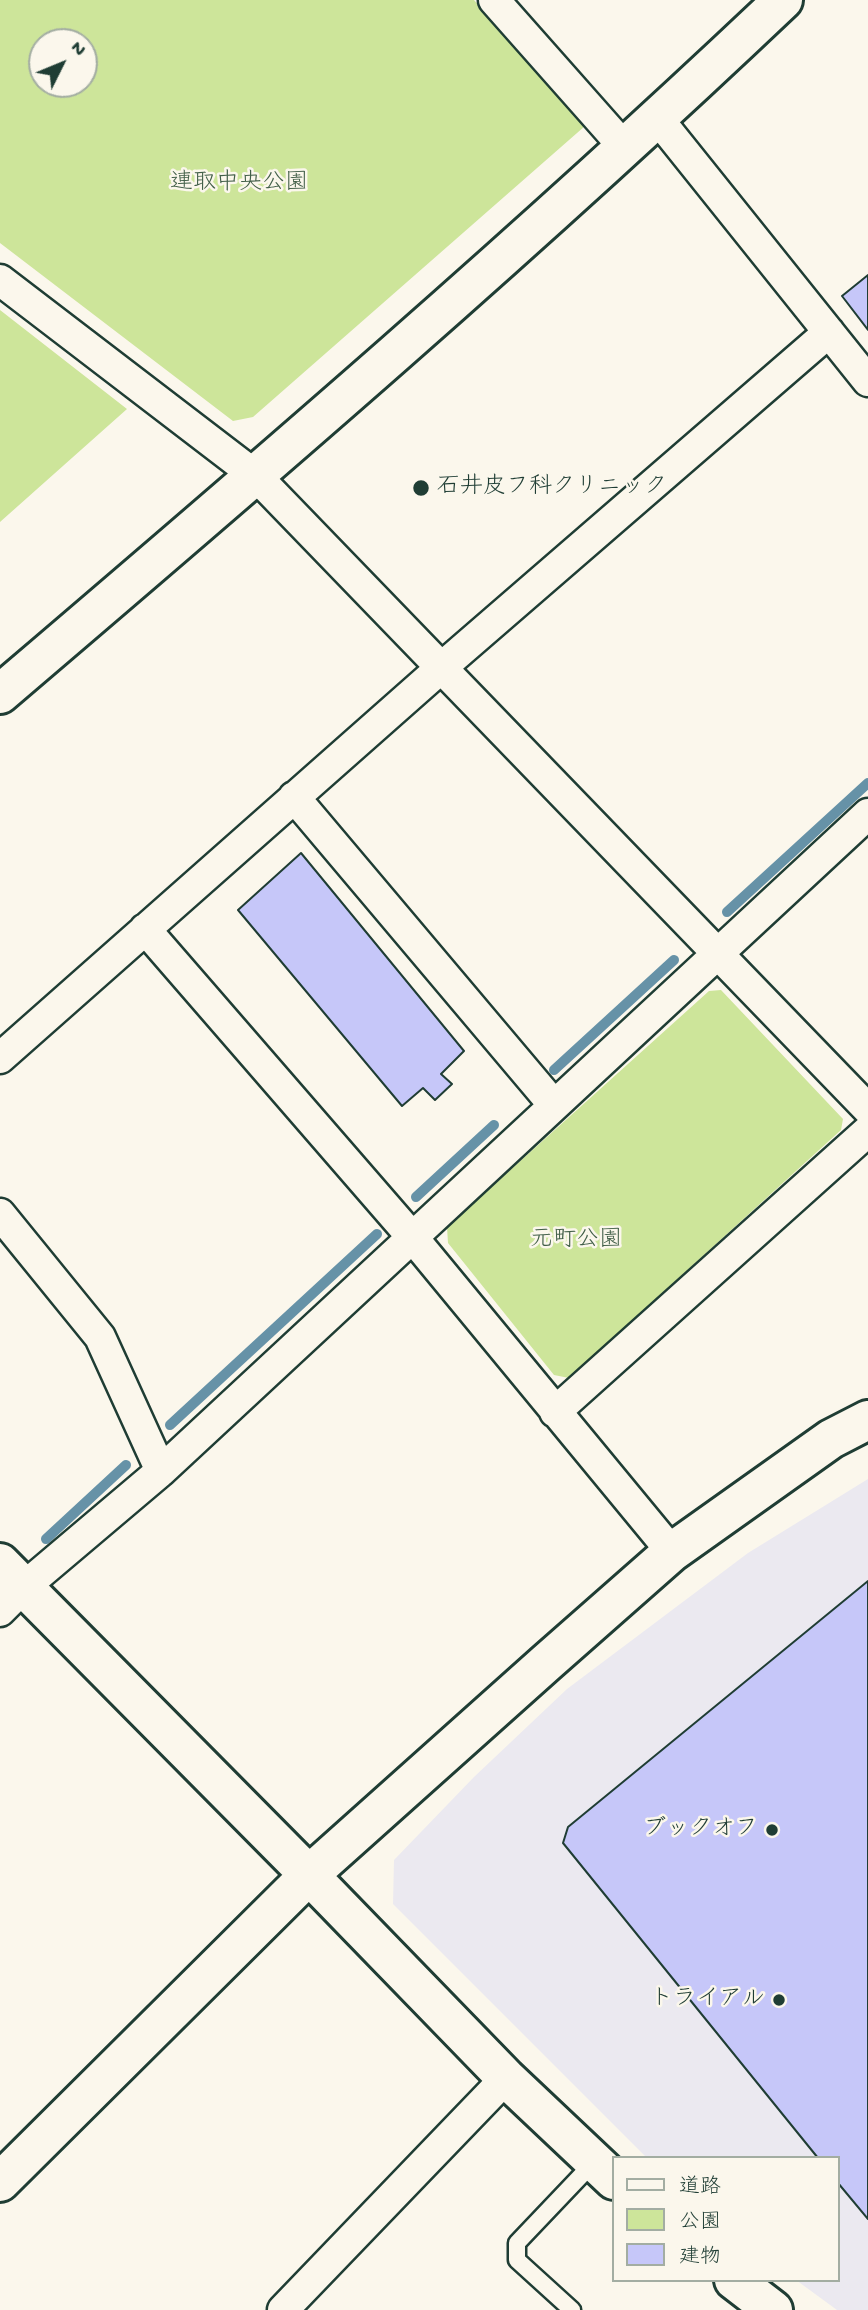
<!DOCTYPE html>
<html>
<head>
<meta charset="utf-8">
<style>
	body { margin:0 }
	#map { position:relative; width:868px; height:2310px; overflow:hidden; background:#fbf7ec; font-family:"Gochi Hand","Klee One",sans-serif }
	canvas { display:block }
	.legend { position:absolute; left:612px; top:2156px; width:228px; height:126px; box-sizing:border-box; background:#fbf7ec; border:2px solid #a3ada2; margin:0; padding:9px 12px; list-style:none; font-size:21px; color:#1f3d34 }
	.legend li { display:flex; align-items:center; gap:14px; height:35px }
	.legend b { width:35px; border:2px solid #a3ada2 }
	.north { position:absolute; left:28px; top:28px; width:70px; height:70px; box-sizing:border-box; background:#fbf7ec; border:2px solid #a3ada2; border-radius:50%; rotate:47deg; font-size:19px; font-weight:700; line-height:28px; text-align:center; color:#1f3d34 }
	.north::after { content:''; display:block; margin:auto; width:24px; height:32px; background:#1f3d34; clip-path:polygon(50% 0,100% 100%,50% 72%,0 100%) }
</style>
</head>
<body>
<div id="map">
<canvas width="868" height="2310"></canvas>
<ul class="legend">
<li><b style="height:9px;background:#fbf7ec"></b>道路</li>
<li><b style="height:19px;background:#cde59a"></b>公園</li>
<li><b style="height:19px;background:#c6c7f9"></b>建物</li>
</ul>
<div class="north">N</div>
</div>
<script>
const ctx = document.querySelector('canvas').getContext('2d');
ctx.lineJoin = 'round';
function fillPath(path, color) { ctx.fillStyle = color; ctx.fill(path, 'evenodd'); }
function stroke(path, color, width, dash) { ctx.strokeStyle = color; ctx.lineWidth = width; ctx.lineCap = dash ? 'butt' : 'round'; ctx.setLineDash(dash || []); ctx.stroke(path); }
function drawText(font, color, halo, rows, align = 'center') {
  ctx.font = font + ' "Gochi Hand","Klee One",sans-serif'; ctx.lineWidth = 5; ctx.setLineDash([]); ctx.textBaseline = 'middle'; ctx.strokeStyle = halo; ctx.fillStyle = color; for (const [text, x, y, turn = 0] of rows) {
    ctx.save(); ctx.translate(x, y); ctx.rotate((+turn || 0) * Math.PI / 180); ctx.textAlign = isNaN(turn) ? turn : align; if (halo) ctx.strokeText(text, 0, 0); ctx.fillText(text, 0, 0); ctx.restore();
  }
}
fillPath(new Path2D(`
	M 868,1479 L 868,2310 L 837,2310 L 796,2280 L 838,2280 L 838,2158 L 647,2158 L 393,1904 L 394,1860 L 474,1777 L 567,1689 L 748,1553 Z`), '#ebe9f0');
fillPath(new Path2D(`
	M 0,0 L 474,0 L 585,126 L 253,417 L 233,421 L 0,243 ZM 42,42 L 84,42 L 84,84 L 42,84 Z
	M 0,310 L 127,409 L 0,522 Z
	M 721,990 L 843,1119 L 841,1130 L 569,1378 L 554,1375 L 448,1243 L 447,1227 L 709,991 Z`), '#cde59a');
stroke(new Path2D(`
	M 727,912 L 868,783
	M 554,1070 L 674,960
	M 416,1197 L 494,1125
	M 170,1425 L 377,1234
	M 46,1539 L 126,1465`), '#6692a7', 10);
const building = new Path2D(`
	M 868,275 L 868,330 L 842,296 Z
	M 301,853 L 464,1051 L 441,1074 L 452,1084 L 435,1100 L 423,1088 L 402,1106 L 238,910 Z
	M 868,1581 L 868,2219 L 838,2183 L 838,2158 L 818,2158 L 563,1843 L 568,1827 Z`);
fillPath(building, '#c6c7f9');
stroke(building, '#1f3d34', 2);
const lane = new Path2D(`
	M 572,2310 L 517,2260 L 517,2243 L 594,2162`);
const street = new Path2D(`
	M 494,0 L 625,148
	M 658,119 L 868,381
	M 0,280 L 256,476 L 868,1109
	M 294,797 L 553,1104
	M 145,929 L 413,1238 L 672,1552
	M 0,1058 L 441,668 L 829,332
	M 0,1214 L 100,1337 L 161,1471
	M 555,1412 L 868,1131
	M 0,1611 L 24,1587 L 161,1471 L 868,814
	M 283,2310 L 506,2078`);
const secondary = new Path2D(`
	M 0,694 C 265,468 530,240 783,0
	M 0,1563 L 309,1875 L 506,2078 L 614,2180
	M 0,2182 L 309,1875 L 546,1663 L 672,1552 L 831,1439 L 868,1420
	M 734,2280 L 773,2310`);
stroke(lane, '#1f3d34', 21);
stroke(street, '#1f3d34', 35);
stroke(secondary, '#1f3d34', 44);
stroke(lane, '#fbf7ec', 16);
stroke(street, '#fbf7ec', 30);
stroke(secondary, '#fbf7ec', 38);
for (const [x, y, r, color] of [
	[421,488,9,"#1f3d34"],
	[772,1830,7,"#1f3d34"],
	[779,2000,7,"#1f3d34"]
]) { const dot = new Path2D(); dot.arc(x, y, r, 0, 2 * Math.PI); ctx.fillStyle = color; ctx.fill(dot); stroke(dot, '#fbf7ec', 2.5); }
drawText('23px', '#425f48', '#fbf7ec', [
	["連取中央公園",239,184],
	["元町公園",576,1241]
]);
drawText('23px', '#1f3d34', '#fbf7ec', [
	["石井皮フ科クリニック",437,488,"left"],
	["ブックオフ",758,1830],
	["トライアル",765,2000]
], 'right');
</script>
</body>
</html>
